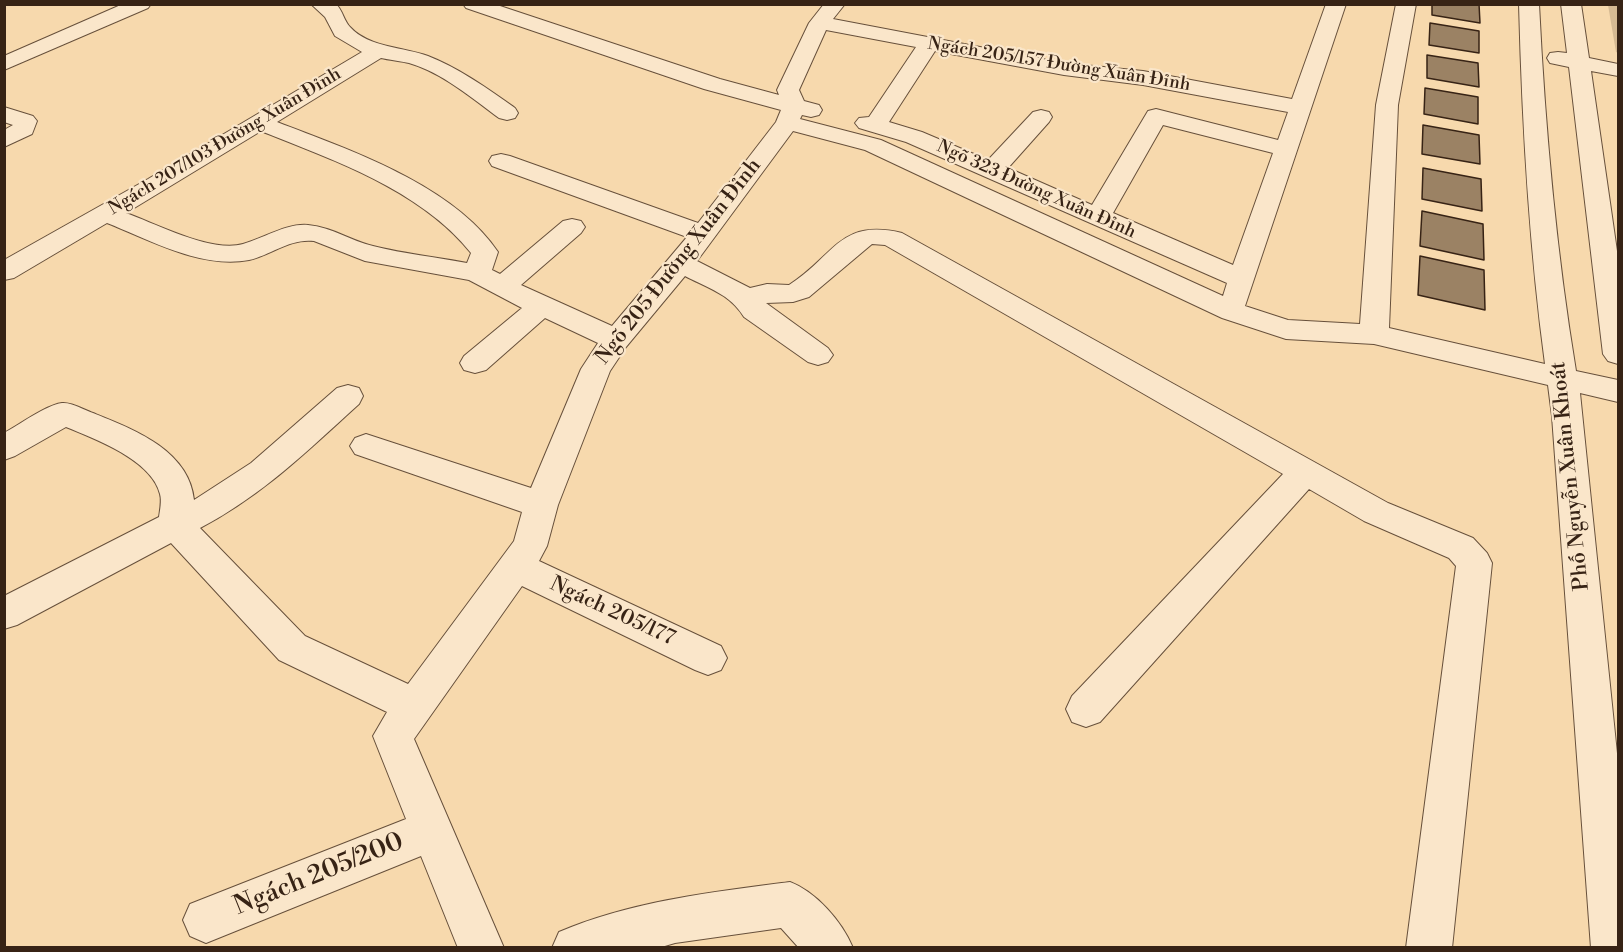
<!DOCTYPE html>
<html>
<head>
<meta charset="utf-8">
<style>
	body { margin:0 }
	#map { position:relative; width:1623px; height:952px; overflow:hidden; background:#f7d9ad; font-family:"Libre Bodoni",serif }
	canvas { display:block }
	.frame { position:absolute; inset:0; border:6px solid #372315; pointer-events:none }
</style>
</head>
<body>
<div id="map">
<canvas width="1623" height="952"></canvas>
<div class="frame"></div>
</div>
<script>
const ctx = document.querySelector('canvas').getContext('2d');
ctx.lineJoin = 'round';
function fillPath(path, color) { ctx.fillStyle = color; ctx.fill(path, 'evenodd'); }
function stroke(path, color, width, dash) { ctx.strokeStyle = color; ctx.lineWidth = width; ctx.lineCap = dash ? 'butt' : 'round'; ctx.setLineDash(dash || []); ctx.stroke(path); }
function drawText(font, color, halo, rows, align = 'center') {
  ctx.font = font + ' "Libre Bodoni",serif'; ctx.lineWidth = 4.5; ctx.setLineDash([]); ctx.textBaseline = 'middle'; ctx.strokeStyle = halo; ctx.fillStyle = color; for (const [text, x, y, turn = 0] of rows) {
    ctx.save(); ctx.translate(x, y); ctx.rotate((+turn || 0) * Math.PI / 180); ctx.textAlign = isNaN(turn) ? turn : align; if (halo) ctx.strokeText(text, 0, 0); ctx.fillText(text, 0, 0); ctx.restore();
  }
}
fillPath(new Path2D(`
	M 1608,5 L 1618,5 L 1618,53 L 1616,52 Z`), '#d6ba93');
const building = new Path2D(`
	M 1432,4 L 1479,4 L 1480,23 L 1432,15 Z
	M 1430,23 L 1479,31 L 1479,53 L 1429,45 Z
	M 1427,55 L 1478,63 L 1479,87 L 1427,78 Z
	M 1425,88 L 1478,97 L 1478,124 L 1424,114 Z
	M 1423,125 L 1479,135 L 1480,164 L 1422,154 Z
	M 1423,168 L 1481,179 L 1482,211 L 1422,199 Z
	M 1422,211 L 1483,224 L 1484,260 L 1420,246 Z
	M 1420,256 L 1484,270 L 1485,310 L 1418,295 Z`);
fillPath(building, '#9b8264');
stroke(building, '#372315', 1.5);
const minor = new Path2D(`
	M 123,4 L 151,4 L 148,8 L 4,70 L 4,56 Z
	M 311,4 L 336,4 C 343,11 344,21 350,27 C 369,48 405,47 428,56 C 459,68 488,89 515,108 L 518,113 L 515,118 L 507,120 L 499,118 C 472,98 441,72 409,63 C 400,61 390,60 381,58 L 277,122 C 350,150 453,185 498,252 L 492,270 L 500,274 L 563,221 L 572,219 L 581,221 L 585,227 L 581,233 L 521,285 L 612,326 L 687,237 L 492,166 L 489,161 L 492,156 L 501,154 L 510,156 L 698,223 L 776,122 L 781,110 L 704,89 L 466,8 L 463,4 L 494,4 L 720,79 L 779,95 L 777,90 L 809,23 L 824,4 L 845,4 L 833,19 L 1064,63 L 1143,71 L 1292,99 L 1326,4 L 1346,4 L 1245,306 L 1288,320 L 1360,324 L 1376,105 L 1396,4 L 1416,4 L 1398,105 L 1389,328 L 1545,364 C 1529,246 1522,123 1519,4 L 1539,4 C 1545,126 1556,250 1576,371 L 1618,380 L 1618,402 L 1580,393 L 1618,763 L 1618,948 L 1591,948 L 1552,416 L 1548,385 L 1374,344 L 1286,339 L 1222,318 L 865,150 L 793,131 L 697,261 L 750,288 L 767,284 L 789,285 C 835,256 839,218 902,233 L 1388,503 L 1473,538 L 1487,553 L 1492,563 L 1452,948 L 1406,948 L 1456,566 L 1449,558 L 1364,521 L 1309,489 L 1100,722 L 1086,727 L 1072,722 L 1066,709 L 1072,696 L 1283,474 L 885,245 L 872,244 L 809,297 L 793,302 L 766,303 L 828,348 L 833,355 L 828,362 L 818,365 L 808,362 L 744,317 C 730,294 708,288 685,276 L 626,347 L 610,371 L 558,505 L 547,546 L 539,561 L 721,646 L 727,658 L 721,670 L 708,675 L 695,670 L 522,586 L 414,739 L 504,948 L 458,948 L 421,856 L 206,943 L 190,936 L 183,920 L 190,904 L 406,819 L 373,736 L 387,712 L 279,660 L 171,543 L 17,625 L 4,629 L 4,596 L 159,517 C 160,510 162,501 160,494 C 152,460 95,439 66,427 L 15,456 L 4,460 L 4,433 C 19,425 46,405 62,403 C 72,402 84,410 93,413 C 133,429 189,450 194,500 L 251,463 L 337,388 L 348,385 L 359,388 L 363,396 L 359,404 C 307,451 263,495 200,528 L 305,636 L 408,684 L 514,541 L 522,512 L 355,454 L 350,446 L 355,438 L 366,434 L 531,488 L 581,369 L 598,343 L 545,318 L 486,370 L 475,373 L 464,370 L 460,363 L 464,356 L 522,308 L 469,280 L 365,261 L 314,241 C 290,238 271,255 249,260 C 201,269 150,240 107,223 L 14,278 L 4,280 L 4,260 L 148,179 L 362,52 L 335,36 L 325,17 ZM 826,30 L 916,47 L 869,117 L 859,118 L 855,123 L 859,128 L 906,142 L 1227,283 L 1223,296 L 881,140 L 800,119 L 802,115 L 811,117 L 819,115 L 822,110 L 819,105 L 804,101 L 799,90 ZM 935,51 L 1064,75 L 1143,85 L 1288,112 L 1278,140 L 1156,109 L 1148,111 L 1092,205 L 1008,168 L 1049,122 L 1052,117 L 1049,112 L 1041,110 L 1033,112 L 988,160 L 922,132 L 889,122 ZM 1163,125 L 1273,153 L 1233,265 L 1113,213 ZM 261,131 C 333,160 421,190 471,253 L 467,263 C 436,257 404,254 373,246 C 351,241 332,227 308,225 C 287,223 264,238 243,244 C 211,253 157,224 126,213 Z
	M 1561,4 L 1581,4 L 1589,58 L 1618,64 L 1618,76 L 1591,71 L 1618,258 L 1618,364 L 1608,361 L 1603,354 L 1569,67 L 1550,63 L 1547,58 L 1550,53 L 1558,52 L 1567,53 Z
	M 4,107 L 33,116 L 37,121 L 32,134 L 4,147 L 4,130 L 13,125 L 4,122 Z
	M 790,882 C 816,892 842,921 853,948 L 799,948 L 781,928 L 675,943 L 658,948 L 552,948 L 559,932 C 632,901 712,892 790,882 Z`);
stroke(minor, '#67503b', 2);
fillPath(minor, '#fae6ca');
drawText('18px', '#372315', '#fae6ca', [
	["Ngách 205/157 Đường Xuân Đỉnh",1059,65,9],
	["Ngách 207/103 Đường Xuân Đỉnh",225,142,-31],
	["Ngõ 323 Đường Xuân Đỉnh",1036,190,24]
]);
drawText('21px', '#372315', '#fae6ca', [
	["Ngõ 205 Đường Xuân Đỉnh",679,262,-52],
	["Phố Nguyễn Xuân Khoát",1571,476,-96],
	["Ngách 205/177",612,612,25]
]);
drawText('26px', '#372315', '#fae6ca', [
	["Ngách 205/200",319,875,-22]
]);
</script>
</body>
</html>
